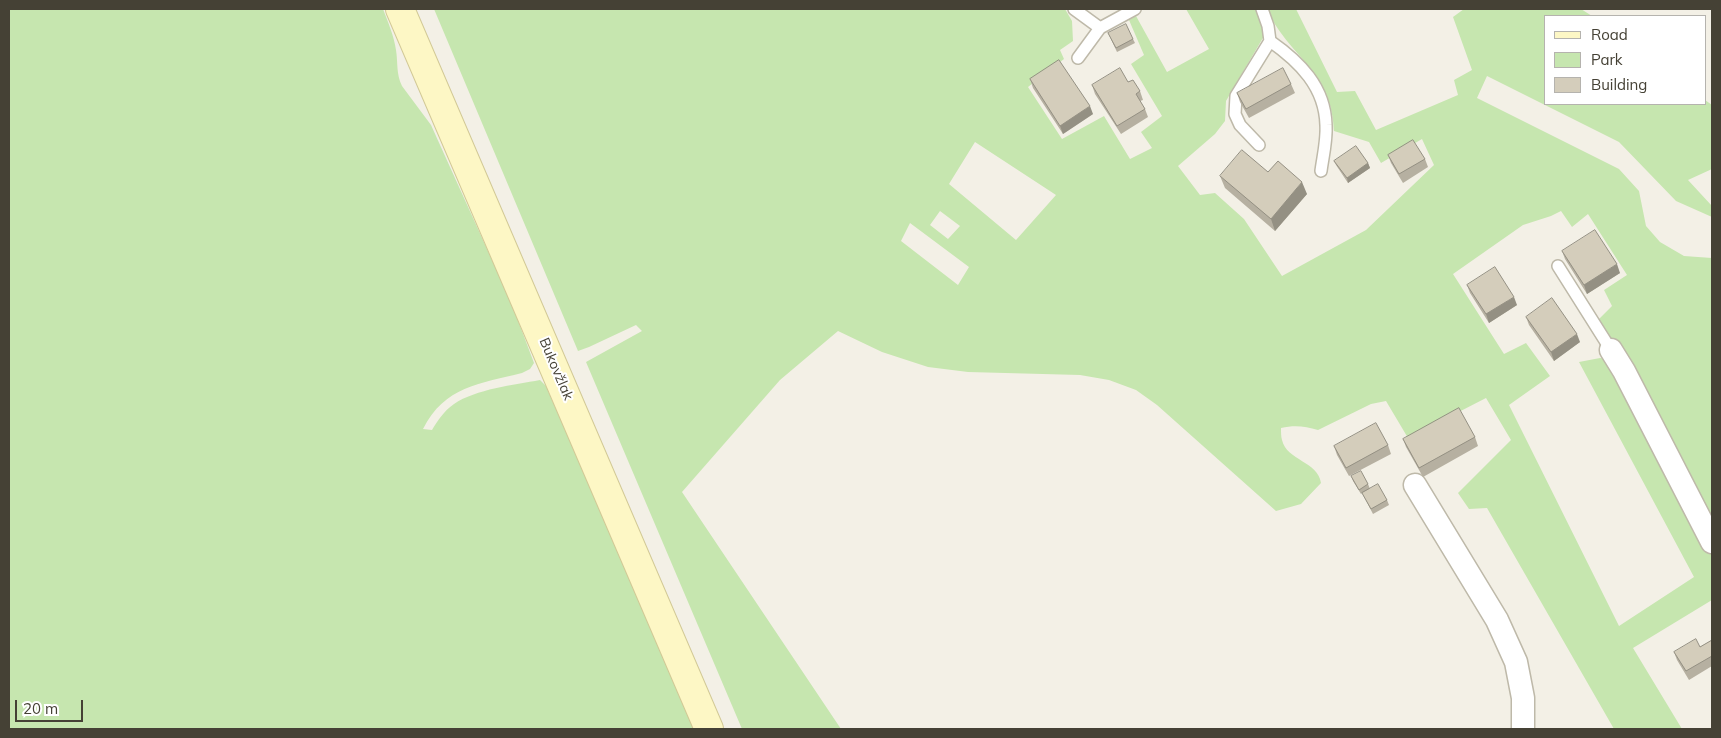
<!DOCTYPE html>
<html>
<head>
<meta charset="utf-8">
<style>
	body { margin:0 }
	#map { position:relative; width:1721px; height:738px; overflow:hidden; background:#f3f0e6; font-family:Mulish,sans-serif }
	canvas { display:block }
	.frame { position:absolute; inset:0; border:10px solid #454135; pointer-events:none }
	.legend { position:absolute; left:1544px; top:15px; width:162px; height:90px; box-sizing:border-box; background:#fff; border:1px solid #b5b3ae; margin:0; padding:6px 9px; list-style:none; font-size:15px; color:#454135 }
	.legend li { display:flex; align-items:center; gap:10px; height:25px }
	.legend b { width:25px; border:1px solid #b5b3ae }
	.scale { position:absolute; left:15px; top:700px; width:68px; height:22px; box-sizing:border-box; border:2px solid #454135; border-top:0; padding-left:6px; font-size:15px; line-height:18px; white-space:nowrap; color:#454135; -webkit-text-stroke:4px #fff; paint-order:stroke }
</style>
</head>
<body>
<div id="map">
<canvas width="1721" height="738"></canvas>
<div class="frame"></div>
<ul class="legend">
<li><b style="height:6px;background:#fdf7c5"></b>Road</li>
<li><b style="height:14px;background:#c6e6af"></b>Park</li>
<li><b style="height:14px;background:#d4cdbb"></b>Building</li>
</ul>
<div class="scale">20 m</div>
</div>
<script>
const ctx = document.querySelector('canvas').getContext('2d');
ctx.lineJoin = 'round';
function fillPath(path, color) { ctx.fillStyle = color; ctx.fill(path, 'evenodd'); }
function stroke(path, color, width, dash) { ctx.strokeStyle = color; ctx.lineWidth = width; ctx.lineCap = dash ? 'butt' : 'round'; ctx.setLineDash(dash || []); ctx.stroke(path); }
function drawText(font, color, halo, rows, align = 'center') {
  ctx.font = font + ' Mulish,sans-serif'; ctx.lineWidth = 4; ctx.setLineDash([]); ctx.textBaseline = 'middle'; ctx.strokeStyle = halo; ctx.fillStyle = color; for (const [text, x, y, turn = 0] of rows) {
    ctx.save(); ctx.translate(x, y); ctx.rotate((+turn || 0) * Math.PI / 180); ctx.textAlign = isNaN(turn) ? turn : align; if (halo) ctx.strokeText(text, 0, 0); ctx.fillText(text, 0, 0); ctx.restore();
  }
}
fillPath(new Path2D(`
	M 9,9 L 383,9 C 388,22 394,36 396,50 C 398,62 396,74 402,86 L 431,125 L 511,302 L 534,363 L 530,369 L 522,373 C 479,384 445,386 423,429 L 432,430 C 438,420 444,411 454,404 C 476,389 514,385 540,380 L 546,386 L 695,729 L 9,729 Z
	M 434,9 L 1065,9 L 1072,21 L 1073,41 L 1060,50 L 1064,59 L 1028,87 L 1062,139 L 1104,116 L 1130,159 L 1152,148 L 1141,132 L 1162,116 L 1131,64 L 1144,55 L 1129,20 L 1136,16 L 1167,72 L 1209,49 L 1186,9 L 1258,9 L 1264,22 L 1264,36 L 1226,101 L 1225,121 L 1215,134 L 1178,166 L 1200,195 L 1215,193 L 1244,219 L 1282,276 L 1366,230 L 1434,165 L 1422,139 L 1381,163 L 1369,142 L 1334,131 C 1332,70 1288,57 1267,9 L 1296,9 L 1337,92 L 1355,91 L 1376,130 L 1458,95 L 1454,80 L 1472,70 L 1453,17 L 1464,9 L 1581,9 L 1592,16 L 1545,16 L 1545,104 L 1705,104 L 1705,100 L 1712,105 L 1712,169 L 1688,180 L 1712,206 L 1712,217 L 1676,201 L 1619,142 L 1487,76 L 1477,98 L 1619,169 L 1639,191 L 1646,226 L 1660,242 L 1684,256 L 1712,258 L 1712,531 L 1597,321 L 1612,306 L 1604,290 L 1627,275 L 1588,214 L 1572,227 L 1561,211 L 1551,216 L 1523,225 L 1453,274 L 1504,354 L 1526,343 L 1550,376 L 1509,405 L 1619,626 L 1694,577 L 1579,362 L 1600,358 L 1611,359 L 1712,552 L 1712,600 L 1633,648 L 1682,729 L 1614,729 L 1487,508 L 1469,509 L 1458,493 L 1511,440 L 1486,398 L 1408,438 L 1386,401 L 1371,404 L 1318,430 C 1305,426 1294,425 1281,428 C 1281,432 1281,437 1282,440 C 1287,461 1318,461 1321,483 L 1301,504 L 1276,511 L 1157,405 L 1136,390 L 1109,380 L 1080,375 L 968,372 L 928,367 L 882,352 L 838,331 L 780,380 L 682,492 L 841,729 L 742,729 L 586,362 L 642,331 L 636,325 L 589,347 L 578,351 ZM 975,142 L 1056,195 L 1016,240 L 949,184 ZM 940,211 L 960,226 L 948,239 L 930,225 ZM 910,223 L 969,267 L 958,285 L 901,241 Z`), '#c6e6af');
const lane = new Path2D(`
	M 1074,9 L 1100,28
	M 1270,41 C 1300,62 1325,87 1326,125 C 1327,140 1323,156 1321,171
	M 1078,58 L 1100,28 L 1135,9
	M 1259,145 L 1240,125 L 1235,114 L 1236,96 L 1270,41 L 1268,26 L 1262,9
	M 1558,266 L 1611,350`);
const street = new Path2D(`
	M 1611,350 L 1624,371 L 1712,542
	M 1415,485 L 1497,620 L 1516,662 L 1523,698 L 1523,729`);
const secondary = new Path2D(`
	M 400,9 L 709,729`);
stroke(lane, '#beb9a9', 14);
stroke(street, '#beb9a9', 25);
stroke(secondary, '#d2c996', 30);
stroke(lane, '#fff', 11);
stroke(street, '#fff', 22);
stroke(secondary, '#fdf7c5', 28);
fillPath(new Path2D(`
	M 1108,33 L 1133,39 L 1135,43 L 1117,52 Z
	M 1030,79 L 1093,114 L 1063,134 L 1033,88 Z
	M 1128,82 L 1140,91 L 1143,100 L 1140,101 L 1145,109 L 1148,117 L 1121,134 L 1095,94 L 1092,85 Z
	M 1291,84 L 1295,93 L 1249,118 L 1240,102 L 1237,93 Z
	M 1388,155 L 1425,159 L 1428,167 L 1403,183 L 1391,163 Z
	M 1334,161 L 1368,163 L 1370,168 L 1348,183 L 1336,165 Z
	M 1268,172 L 1307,194 L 1275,231 L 1225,188 L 1220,176 Z
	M 1562,251 L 1620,273 L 1587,294 L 1565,259 Z
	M 1467,285 L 1517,305 L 1489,323 L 1470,293 Z
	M 1526,317 L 1580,342 L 1554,361 L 1529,325 Z
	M 1475,437 L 1478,446 L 1423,477 L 1406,447 L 1403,439 Z
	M 1388,445 L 1391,454 L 1349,476 L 1337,455 L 1334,446 Z
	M 1351,476 L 1368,484 L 1370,489 L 1387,500 L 1389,505 L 1373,514 L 1362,493 L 1361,494 L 1353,481 Z
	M 1712,640 L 1712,666 L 1689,680 L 1677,660 L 1674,652 L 1700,647 Z`), '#b6b0a1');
fillPath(new Path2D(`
	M 1090,106 L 1093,114 L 1063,134 L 1060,126 Z
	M 1368,163 L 1370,168 L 1348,183 L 1347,178 Z
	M 1302,182 L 1307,194 L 1275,231 L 1271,219 Z
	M 1617,264 L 1620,273 L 1587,294 L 1584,285 Z
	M 1514,297 L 1517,305 L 1489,323 L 1486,314 Z
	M 1577,334 L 1580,342 L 1554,361 L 1551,352 Z`), '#949083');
const building = new Path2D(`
	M 1126,24 L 1133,39 L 1116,48 L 1108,33 Z
	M 1059,60 L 1090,106 L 1060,126 L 1030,79 Z
	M 1120,68 L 1128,82 L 1133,80 L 1140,91 L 1136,94 L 1145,109 L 1117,126 L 1092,85 Z
	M 1283,68 L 1291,84 L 1246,109 L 1237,93 Z
	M 1413,140 L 1425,159 L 1399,174 L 1388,155 Z
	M 1356,146 L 1368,163 L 1347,178 L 1334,161 Z
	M 1242,150 L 1268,172 L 1278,161 L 1302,182 L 1271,219 L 1220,176 Z
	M 1595,230 L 1617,264 L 1584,285 L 1562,251 Z
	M 1495,267 L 1514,297 L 1486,314 L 1467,285 Z
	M 1552,298 L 1577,334 L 1551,352 L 1526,317 Z
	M 1459,408 L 1475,437 L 1419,468 L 1403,439 Z
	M 1376,423 L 1388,445 L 1346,468 L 1334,446 Z
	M 1361,471 L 1368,484 L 1359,490 L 1351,476 Z
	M 1378,484 L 1387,500 L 1371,509 L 1362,493 Z
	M 1696,639 L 1700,647 L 1712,640 L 1712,656 L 1686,671 L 1674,652 Z`);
fillPath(building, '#d4cdbb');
stroke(building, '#949083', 1);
drawText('14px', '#454135', '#fff', [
	["Bukovžlak",556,369,67]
]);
</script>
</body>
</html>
